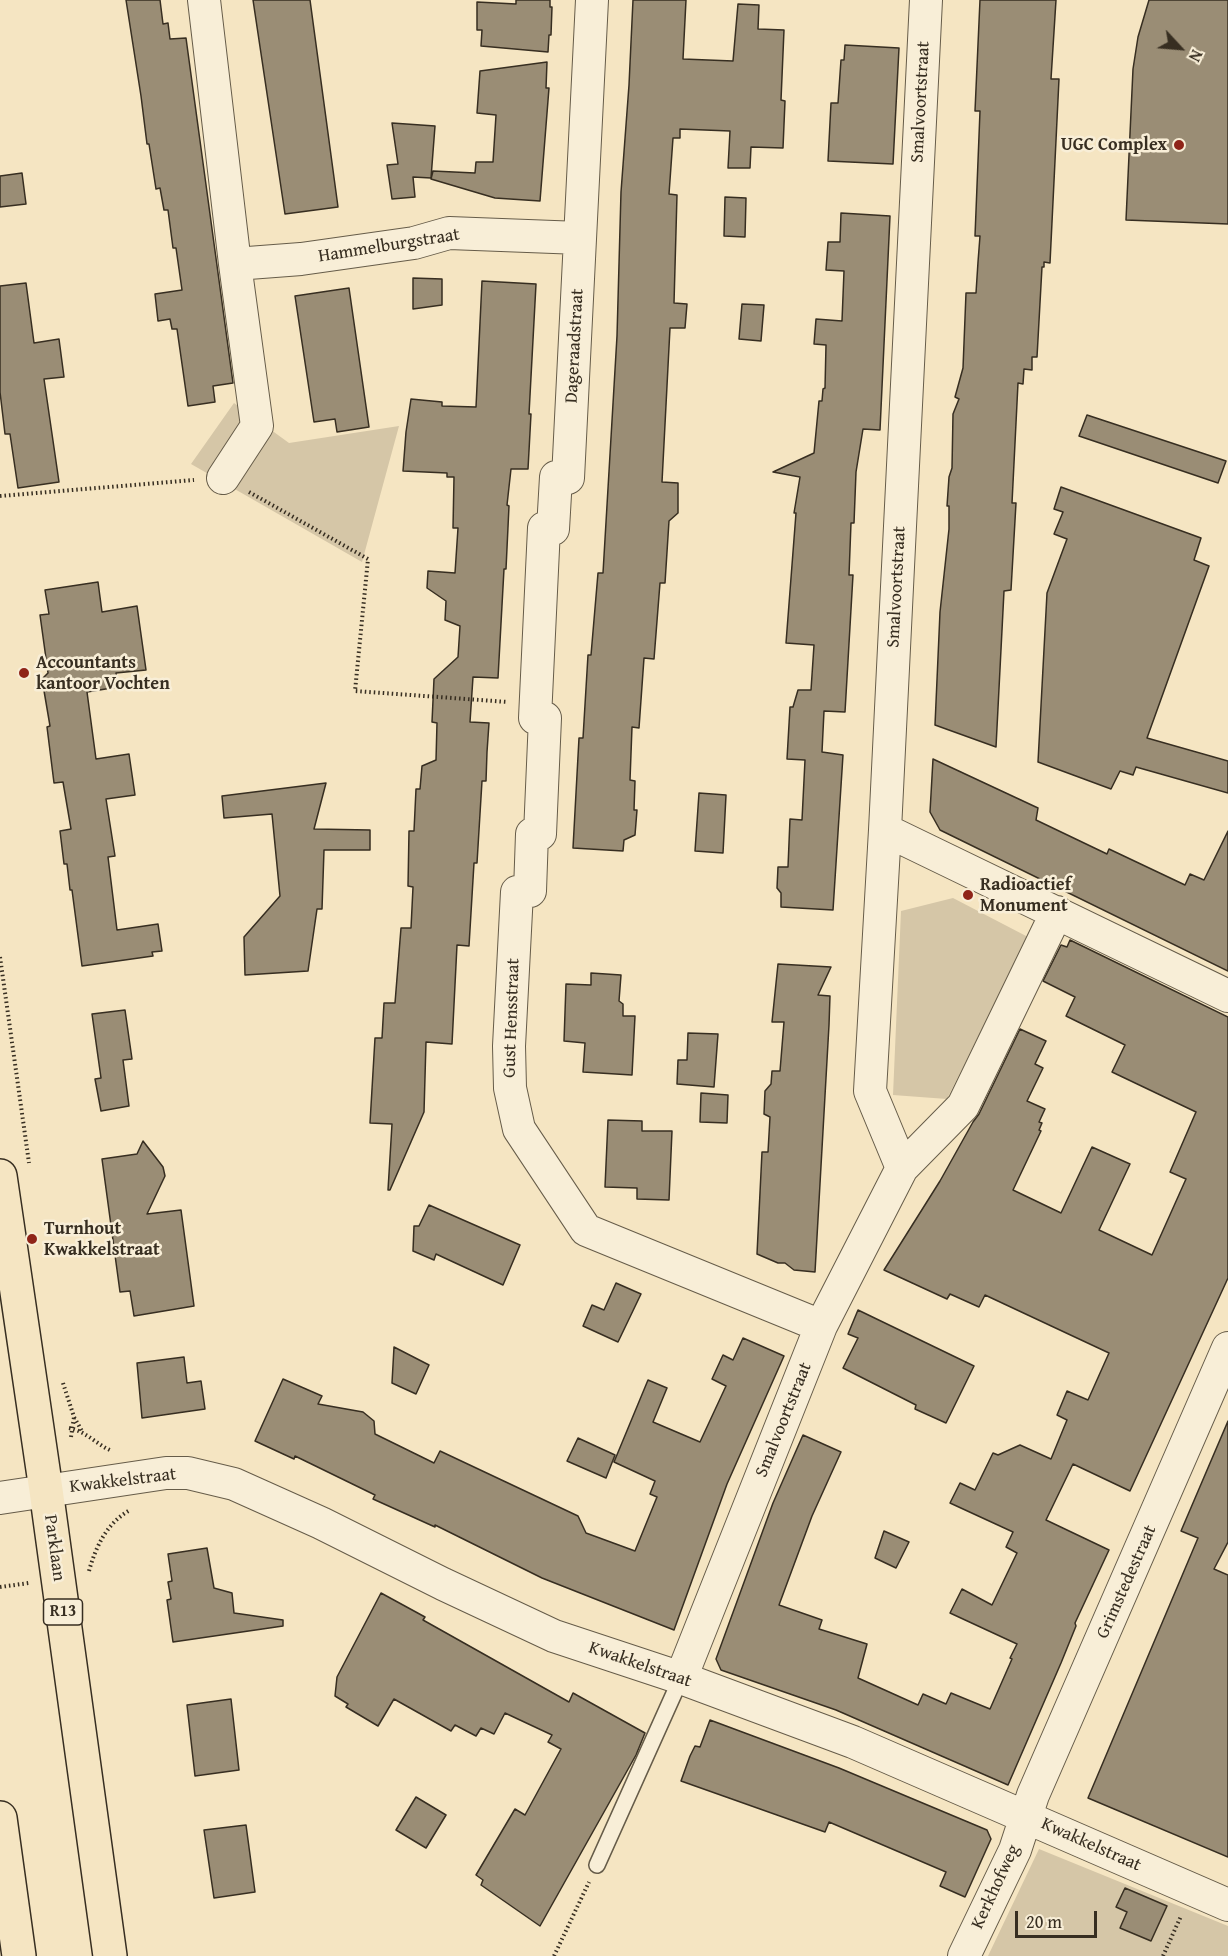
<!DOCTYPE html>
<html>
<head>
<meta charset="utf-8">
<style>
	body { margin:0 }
	#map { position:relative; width:1228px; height:1956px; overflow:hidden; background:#f5e5c2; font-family:"Gentium Book Plus",serif }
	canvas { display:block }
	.north { position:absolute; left:1150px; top:18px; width:60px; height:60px; -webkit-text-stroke:4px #f8eed7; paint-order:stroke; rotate:116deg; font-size:16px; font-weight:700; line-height:24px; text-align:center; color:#372e21 }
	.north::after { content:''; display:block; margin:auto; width:21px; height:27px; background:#372e21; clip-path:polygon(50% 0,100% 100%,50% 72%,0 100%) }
	.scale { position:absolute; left:1015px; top:1911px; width:82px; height:27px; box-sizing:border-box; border:3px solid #372e21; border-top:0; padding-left:8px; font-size:18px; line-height:21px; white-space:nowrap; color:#372e21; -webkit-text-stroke:4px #f8eed7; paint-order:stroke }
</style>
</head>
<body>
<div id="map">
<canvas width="1228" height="1956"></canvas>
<div class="north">N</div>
<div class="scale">20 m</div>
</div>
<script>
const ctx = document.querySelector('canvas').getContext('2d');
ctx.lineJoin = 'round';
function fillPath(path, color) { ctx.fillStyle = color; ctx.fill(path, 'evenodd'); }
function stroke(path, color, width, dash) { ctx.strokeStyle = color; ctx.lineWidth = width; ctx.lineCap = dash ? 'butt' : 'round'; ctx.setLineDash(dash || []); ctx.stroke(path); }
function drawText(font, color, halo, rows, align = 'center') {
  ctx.font = font + ' "Gentium Book Plus",serif'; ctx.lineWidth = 5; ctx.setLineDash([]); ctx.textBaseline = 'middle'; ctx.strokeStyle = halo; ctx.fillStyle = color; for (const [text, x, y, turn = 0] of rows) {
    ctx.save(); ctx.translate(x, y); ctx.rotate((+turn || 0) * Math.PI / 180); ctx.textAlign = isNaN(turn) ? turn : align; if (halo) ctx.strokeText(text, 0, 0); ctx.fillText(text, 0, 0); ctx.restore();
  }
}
fillPath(new Path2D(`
	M 234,403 L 289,443 L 399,426 L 362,562 L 191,464 Z
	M 953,898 L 1028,937 L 947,1099 L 893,1095 L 901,911 Z
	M 1039,1849 L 1228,1926 L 1228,1956 L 988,1956 Z`), '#d5c6a7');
const building = new Path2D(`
	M 126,0 L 160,0 L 163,24 L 168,23 L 170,39 L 186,38 L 233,383 L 213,386 L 215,402 L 188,406 L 177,329 L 172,329 L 170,319 L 158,321 L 155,294 L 182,290 L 176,248 L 173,248 L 168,210 L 164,210 L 160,188 L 156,189 L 149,144 L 147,144 L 141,96 Z
	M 253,0 L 310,0 L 338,207 L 285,214 Z
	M 516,0 L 550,0 L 550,7 L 552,7 L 551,35 L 549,35 L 548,52 L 481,46 L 482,30 L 477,30 L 477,2 L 516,4 Z
	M 633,0 L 686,0 L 683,59 L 733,61 L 738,4 L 759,5 L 758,29 L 784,30 L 781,100 L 785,101 L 783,148 L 751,147 L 750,168 L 728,168 L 730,131 L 680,129 L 680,138 L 673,138 L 669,194 L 677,195 L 674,303 L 687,304 L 685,328 L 670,328 L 662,482 L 678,483 L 678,513 L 669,521 L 665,583 L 660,583 L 654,659 L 644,658 L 639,728 L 632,727 L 630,780 L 635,781 L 634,810 L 637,810 L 635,835 L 624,840 L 623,851 L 573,848 L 579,738 L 583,738 L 588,655 L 591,655 L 598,573 L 603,573 L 617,336 L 621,192 L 629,85 Z
	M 980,0 L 1056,0 L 1051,79 L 1059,79 L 1050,263 L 1044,262 L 1044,267 L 1042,267 L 1037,357 L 1032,357 L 1032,370 L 1024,369 L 1023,384 L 1018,383 L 1012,503 L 1016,503 L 1011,590 L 1004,591 L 996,747 L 935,725 L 940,612 L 949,529 L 949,506 L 947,506 L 949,477 L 952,468 L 953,414 L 959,399 L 955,397 L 963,368 L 966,293 L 976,293 L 978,262 L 980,236 L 975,236 L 980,111 L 975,111 Z
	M 1149,0 L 1228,0 L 1228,224 L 1126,220 L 1133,69 L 1138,37 Z
	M 845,45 L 899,48 L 893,164 L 828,161 L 831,103 L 838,103 L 841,60 L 844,60 Z
	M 547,62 L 546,88 L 549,88 L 540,201 L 495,198 L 431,179 L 433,171 L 475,173 L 476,162 L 493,162 L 496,115 L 477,113 L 480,71 Z
	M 392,123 L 435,126 L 431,178 L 413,177 L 415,197 L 392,199 L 387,165 L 398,164 Z
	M 22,173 L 26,204 L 0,207 L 0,176 Z
	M 725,197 L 746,198 L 745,237 L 724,236 Z
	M 841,213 L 890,216 L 880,430 L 863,429 L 856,472 L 854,523 L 851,523 L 849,575 L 853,575 L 845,712 L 824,711 L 822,752 L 843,755 L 833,910 L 781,907 L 781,893 L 777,888 L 778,867 L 788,867 L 790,819 L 802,820 L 805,760 L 787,759 L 790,707 L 793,707 L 798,690 L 811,690 L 814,645 L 786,643 L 796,513 L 794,513 L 800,477 L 773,472 L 814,453 L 819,401 L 822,401 L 823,389 L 825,388 L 826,345 L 814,344 L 816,319 L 842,321 L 844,271 L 826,270 L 828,242 L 840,242 Z
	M 413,278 L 442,279 L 442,305 L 413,309 Z
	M 482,281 L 536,284 L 529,414 L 531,414 L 528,469 L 511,469 L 507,505 L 509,506 L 506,569 L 504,569 L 498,678 L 473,677 L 470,722 L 489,723 L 487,752 L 486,781 L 482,781 L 477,863 L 474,863 L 469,946 L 457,945 L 452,1044 L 426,1042 L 424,1112 L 390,1190 L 388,1190 L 392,1124 L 370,1123 L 375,1038 L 382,1038 L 384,1003 L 395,1003 L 401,928 L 411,928 L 413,887 L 408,886 L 409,831 L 414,831 L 416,789 L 420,789 L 422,766 L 436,760 L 437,723 L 432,722 L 434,679 L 458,657 L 460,626 L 445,620 L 446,601 L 427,588 L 428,571 L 455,573 L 458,528 L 453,528 L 454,477 L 447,477 L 447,473 L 403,471 L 406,432 L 411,399 L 442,402 L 442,406 L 476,407 Z
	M 26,283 L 34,343 L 59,339 L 64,377 L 44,379 L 59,482 L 18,488 L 10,434 L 5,434 L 0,392 L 0,286 Z
	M 349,288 L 369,427 L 337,432 L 335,419 L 314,422 L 295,296 Z
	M 742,304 L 764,305 L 761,341 L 739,339 Z
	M 1087,415 L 1226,461 L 1218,483 L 1079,436 Z
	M 1061,487 L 1201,538 L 1194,560 L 1209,566 L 1147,738 L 1228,761 L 1228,793 L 1136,767 L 1133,775 L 1120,771 L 1111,789 L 1038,762 L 1047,593 L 1067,539 L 1054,534 L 1063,512 L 1054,509 Z
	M 98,582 L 102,612 L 137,606 L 146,670 L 116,673 L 118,687 L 87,692 L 96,759 L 129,754 L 135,795 L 106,799 L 115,856 L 108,857 L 117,930 L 158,924 L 162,951 L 152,952 L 153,956 L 82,966 L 72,890 L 70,890 L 67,864 L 64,864 L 60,831 L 71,829 L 63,782 L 54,783 L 47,727 L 50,726 L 42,679 L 48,673 L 40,615 L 49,614 L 45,590 Z
	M 933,759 L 1038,808 L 1036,820 L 1107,854 L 1109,849 L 1185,885 L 1190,874 L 1204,880 L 1228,831 L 1228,971 L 940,830 L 930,812 Z
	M 326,783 L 314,829 L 370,830 L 370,850 L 324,850 L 322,909 L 317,909 L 308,971 L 245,975 L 244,937 L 280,896 L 272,814 L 224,818 L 222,796 Z
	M 699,793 L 726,795 L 723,853 L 695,851 Z
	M 1070,940 L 1228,1017 L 1228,1278 L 1130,1491 L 1073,1464 L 1046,1520 L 1109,1550 L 1075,1623 L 1076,1626 L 1061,1663 L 1008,1785 L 836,1710 L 721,1670 L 716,1659 L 773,1503 L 803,1435 L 841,1452 L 812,1516 L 779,1605 L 822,1620 L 819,1629 L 867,1644 L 858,1678 L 918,1705 L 923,1694 L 946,1704 L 951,1693 L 990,1709 L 1012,1659 L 1010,1658 L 1017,1644 L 950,1613 L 962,1589 L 992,1605 L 1017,1553 L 1006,1547 L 1013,1532 L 950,1503 L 960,1483 L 975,1490 L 993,1453 L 998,1455 L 1020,1445 L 1051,1459 L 1067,1420 L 1057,1415 L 1067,1391 L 1088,1400 L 1109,1353 L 985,1295 L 979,1307 L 950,1294 L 947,1299 L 884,1270 L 940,1181 L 973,1122 L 979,1114 L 1020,1029 L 1046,1041 L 1035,1064 L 1043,1068 L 1027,1101 L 1045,1109 L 1039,1122 L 1042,1123 L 1039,1130 L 1041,1131 L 1013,1190 L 1061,1213 L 1092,1147 L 1130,1164 L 1099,1230 L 1152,1255 L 1186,1179 L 1170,1172 L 1196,1112 L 1112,1072 L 1125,1045 L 1066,1016 L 1075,997 L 1043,981 L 1061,945 L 1067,947 Z
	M 778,964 L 831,967 L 818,995 L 830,996 L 829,1025 L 815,1272 L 794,1270 L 785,1263 L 778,1263 L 757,1254 L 762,1152 L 768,1152 L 770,1117 L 764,1114 L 765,1091 L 771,1084 L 772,1071 L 780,1071 L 784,1022 L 772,1022 Z
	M 591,973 L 621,975 L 619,1001 L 623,1004 L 623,1016 L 635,1016 L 632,1075 L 583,1072 L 585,1043 L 564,1041 L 566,984 L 591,985 Z
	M 125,1010 L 132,1059 L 123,1060 L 129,1106 L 101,1111 L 95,1079 L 101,1078 L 92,1014 Z
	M 688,1033 L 718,1034 L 714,1087 L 677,1084 L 678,1060 L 687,1060 Z
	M 701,1093 L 728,1095 L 727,1123 L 700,1122 Z
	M 608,1120 L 642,1121 L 642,1131 L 672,1131 L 669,1200 L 637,1199 L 637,1188 L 605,1187 Z
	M 143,1141 L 163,1167 L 165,1176 L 147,1214 L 181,1210 L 194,1306 L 134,1316 L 130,1291 L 120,1292 L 102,1159 L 137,1154 Z
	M 429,1205 L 520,1245 L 503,1285 L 436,1254 L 434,1260 L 413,1251 L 414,1226 L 419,1226 Z
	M 616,1283 L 641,1294 L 618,1342 L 583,1326 L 592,1305 L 604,1310 Z
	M 858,1310 L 974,1366 L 946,1423 L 915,1409 L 916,1405 L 843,1368 L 858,1338 L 848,1334 Z
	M 743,1338 L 784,1356 L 727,1484 L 674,1630 L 542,1578 L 435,1525 L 435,1527 L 373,1499 L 375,1495 L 295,1456 L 294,1459 L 255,1441 L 283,1379 L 322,1396 L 318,1404 L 363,1412 L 374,1421 L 375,1434 L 434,1463 L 440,1451 L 578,1516 L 586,1533 L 635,1551 L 657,1497 L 650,1494 L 655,1481 L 614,1462 L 648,1380 L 667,1388 L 653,1422 L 700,1442 L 726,1386 L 712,1379 L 723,1355 L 733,1360 Z
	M 394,1347 L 429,1365 L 416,1394 L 392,1383 Z
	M 184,1357 L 187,1383 L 201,1381 L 205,1409 L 142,1418 L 137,1363 Z
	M 1228,1421 L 1228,1542 L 1214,1569 L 1228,1575 L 1228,1857 L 1088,1798 L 1198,1538 L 1181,1531 Z
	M 578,1438 L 615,1455 L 606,1478 L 567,1461 Z
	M 884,1531 L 909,1542 L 896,1568 L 875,1558 Z
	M 207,1548 L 214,1588 L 232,1593 L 234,1613 L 283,1620 L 283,1626 L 173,1642 L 167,1600 L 171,1599 L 168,1582 L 172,1581 L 168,1554 Z
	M 381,1593 L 425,1617 L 423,1620 L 569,1702 L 573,1693 L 645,1733 L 636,1755 L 540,1926 L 481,1885 L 483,1880 L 476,1875 L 515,1809 L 525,1815 L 561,1749 L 548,1742 L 552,1735 L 505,1713 L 494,1734 L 481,1728 L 476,1736 L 455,1725 L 451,1731 L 394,1699 L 378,1726 L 346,1707 L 348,1704 L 335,1696 L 337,1677 Z
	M 231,1699 L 239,1770 L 195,1776 L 187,1705 Z
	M 710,1720 L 839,1768 L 987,1830 L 991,1839 L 965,1897 L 940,1886 L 946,1872 L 829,1822 L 825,1832 L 681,1781 L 690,1756 L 695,1746 L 700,1747 Z
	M 416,1797 L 446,1815 L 426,1848 L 396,1830 Z
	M 246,1825 L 255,1892 L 214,1898 L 204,1830 Z
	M 1125,1888 L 1167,1906 L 1151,1941 L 1120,1928 L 1127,1912 L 1116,1907 Z`);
fillPath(building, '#9a8d75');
stroke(building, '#372e21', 1.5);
const lane = new Path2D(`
	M 597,1865 L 681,1678`);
const street = new Path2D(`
	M 204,0 L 235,264 L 257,426 L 223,478
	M 592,0 L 568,478 L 556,477 L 553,529 L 544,528 L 535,718 L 545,718 L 540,834 L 532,834 L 530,891 L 517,892 L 509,1046 L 510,1088 L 519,1129 L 586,1230 L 821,1326
	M 235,264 L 301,259 L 414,243 L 449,233 L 580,238
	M 885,830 L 1228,996
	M 902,1168 L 870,1091 L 885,830 L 926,0
	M 0,1498 L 166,1473 L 188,1473 L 234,1484 L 321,1523 L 443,1584 L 554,1636 L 681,1678 L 853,1742 L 1228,1905
	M 681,1678 L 821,1326 L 902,1168 L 963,1106 L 1057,912
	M 964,1956 L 1015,1850 L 1033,1795 L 1228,1348`);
const primary = new Path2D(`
	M 0,1176 L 46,1490 L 110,1956
	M 0,1818 L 19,1956`);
stroke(lane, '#665c49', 18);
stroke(street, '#665c49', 34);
stroke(primary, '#372e21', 36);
stroke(new Path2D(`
	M 249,492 L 368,559 L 355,691 L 508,702
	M 0,496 L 194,480
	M 0,957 L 29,1163
	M 63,1383 L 74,1417 L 83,1433
	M 69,1428 C 86,1431 97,1445 112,1451
	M 71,1437 L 74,1417
	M 89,1571 C 96,1546 107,1523 130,1510
	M 0,1587 L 29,1583
	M 554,1956 L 589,1882
	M 1163,1956 L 1181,1916`), '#372e21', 4, [1.5, 3]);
stroke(lane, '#f8eed7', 15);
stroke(street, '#f8eed7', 32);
stroke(primary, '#f5e5c2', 33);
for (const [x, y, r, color] of [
	[1179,145,6,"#8f2418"],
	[24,673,6,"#8f2418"],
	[968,895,6,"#8f2418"],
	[32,1239,6,"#8f2418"]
]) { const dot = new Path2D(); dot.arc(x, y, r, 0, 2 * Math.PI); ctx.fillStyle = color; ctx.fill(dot); stroke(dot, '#f8eed7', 2); }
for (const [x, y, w] of [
	[63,1612,39]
]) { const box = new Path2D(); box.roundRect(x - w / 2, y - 13, w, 26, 4.5); ctx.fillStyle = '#f8eed7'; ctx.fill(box); stroke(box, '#372e21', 1.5); }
drawText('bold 16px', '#372e21', null, [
	["R13",63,1612]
]);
drawText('18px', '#372e21', '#f8eed7', [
	["Smalvoortstraat",921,102,-87],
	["Hammelburgstraat",389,246,-9],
	["Dageraadstraat",575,346,-87],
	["Smalvoortstraat",897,587,-87],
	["Gust Hensstraat",512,1018,-88],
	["Smalvoortstraat",784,1420,-68],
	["Kwakkelstraat",123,1481,-7],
	["Parklaan",54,1548,82],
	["Grimstedestraat",1127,1582,-66],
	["Kwakkelstraat",640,1665,19],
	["Kwakkelstraat",1091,1845,24],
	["Kerkhofweg",996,1887,-65]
]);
drawText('bold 18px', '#372e21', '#f8eed7', [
	["UGC Complex",1167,145,"right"],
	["Accountants",36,663],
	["kantoor Vochten",36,684],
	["Radioactief",980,885],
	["Monument",980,906],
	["Turnhout",44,1229],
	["Kwakkelstraat",44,1250]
], 'left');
</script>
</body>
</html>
